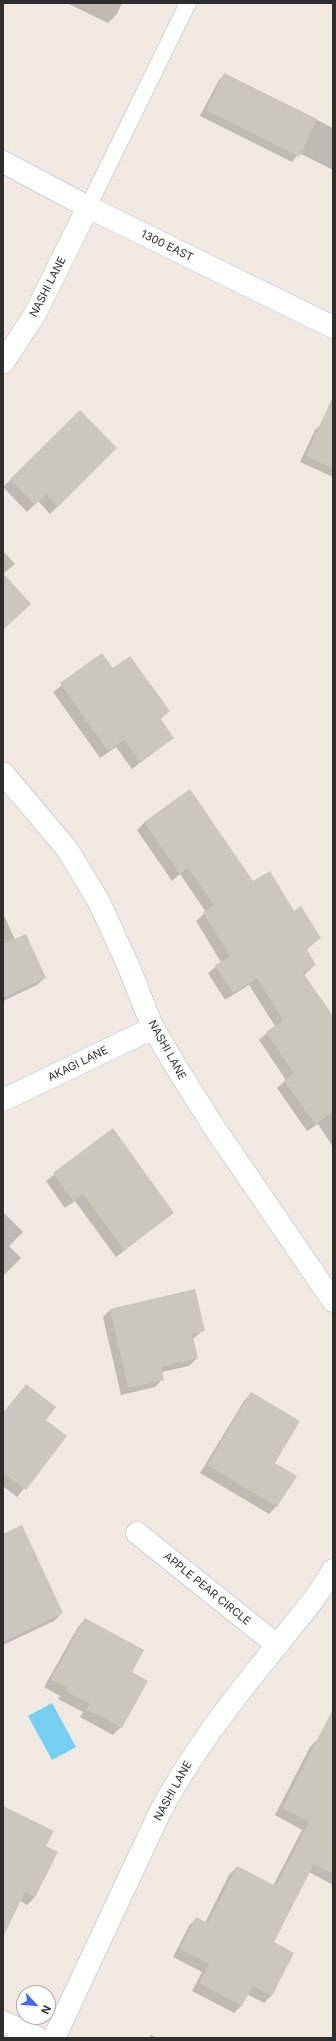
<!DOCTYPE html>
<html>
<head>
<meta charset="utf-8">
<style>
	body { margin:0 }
	#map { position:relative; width:336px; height:2041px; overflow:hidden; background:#efe9e1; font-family:Inter,sans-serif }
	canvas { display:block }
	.frame { position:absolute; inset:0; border:4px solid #2e2e2e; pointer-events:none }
	.north { position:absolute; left:16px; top:1985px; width:40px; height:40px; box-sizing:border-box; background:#fff; border:1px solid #ababab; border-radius:50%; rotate:116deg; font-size:11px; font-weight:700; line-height:16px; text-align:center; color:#2e2e2e }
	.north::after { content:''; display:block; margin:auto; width:14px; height:18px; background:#4264fb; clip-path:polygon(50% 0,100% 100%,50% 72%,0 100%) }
</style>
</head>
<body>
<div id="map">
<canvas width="336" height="2041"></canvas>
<div class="frame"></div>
<div class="north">N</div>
</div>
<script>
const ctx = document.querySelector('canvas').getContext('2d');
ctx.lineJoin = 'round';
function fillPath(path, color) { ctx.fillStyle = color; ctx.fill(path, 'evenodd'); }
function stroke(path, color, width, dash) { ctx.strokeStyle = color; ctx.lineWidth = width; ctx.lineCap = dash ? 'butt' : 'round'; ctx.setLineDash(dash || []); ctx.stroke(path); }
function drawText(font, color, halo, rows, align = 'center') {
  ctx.font = font + ' Inter,sans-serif'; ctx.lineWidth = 3; ctx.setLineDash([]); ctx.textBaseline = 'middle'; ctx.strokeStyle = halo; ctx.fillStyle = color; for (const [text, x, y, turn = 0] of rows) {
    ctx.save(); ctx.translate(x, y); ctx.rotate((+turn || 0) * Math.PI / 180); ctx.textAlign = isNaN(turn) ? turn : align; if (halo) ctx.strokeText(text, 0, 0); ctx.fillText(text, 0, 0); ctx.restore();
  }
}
fillPath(new Path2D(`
	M 52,1703 L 76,1747 L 52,1760 L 28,1716 Z`), '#75cff0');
fillPath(new Path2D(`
	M 67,3 L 122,3 L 117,14 L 108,23 Z
	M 225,74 L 333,128 L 333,170 L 299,153 L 292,162 L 200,116 L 219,80 Z
	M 80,412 L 116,448 L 50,514 L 38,501 L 27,512 L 3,487 Z
	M 321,424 L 333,429 L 333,477 L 300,462 L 315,430 Z
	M 3,551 L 15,564 L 3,574 L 3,629 Z
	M 102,654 L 113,670 L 168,711 L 160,720 L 173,738 L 132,769 L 116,747 L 100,758 L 53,692 Z
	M 145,822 L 253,882 L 294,912 L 320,938 L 306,950 L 315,965 L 304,975 L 333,1017 L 333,1147 L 318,1124 L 307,1131 L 277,1088 L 286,1080 L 259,1040 L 275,1026 L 249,985 L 225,1000 L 208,973 L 221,962 L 196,921 L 206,912 L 180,874 L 172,881 L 137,830 Z
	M 3,913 L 15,940 L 45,978 L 37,985 L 3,1001 Z
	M 112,1130 L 173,1213 L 116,1257 L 75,1201 L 65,1208 L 46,1181 Z
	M 3,1212 L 23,1232 L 9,1246 L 21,1258 L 3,1276 Z
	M 110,1310 L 203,1330 L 193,1339 L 197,1358 L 189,1366 L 162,1372 L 163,1379 L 155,1387 L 121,1395 L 103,1317 Z
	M 26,1385 L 45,1420 L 66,1436 L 17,1497 L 3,1486 L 3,1413 Z
	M 251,1393 L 273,1463 L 276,1507 L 269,1514 L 200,1473 L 244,1401 Z
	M 3,1535 L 62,1613 L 54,1621 L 3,1645 Z
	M 85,1619 L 131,1672 L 121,1727 L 113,1735 L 80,1717 L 83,1712 L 58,1699 L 60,1696 L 44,1687 L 78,1627 Z
	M 318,1739 L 333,1747 L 333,1885 L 309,1872 L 273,1943 L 272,1995 L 264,2003 L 247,1994 L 242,2005 L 234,2013 L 192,1991 L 202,1972 L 173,1957 L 189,1926 L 196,1918 L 205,1923 L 229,1875 L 237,1867 L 273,1886 L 302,1830 L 275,1815 L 310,1747 Z
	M 3,1807 L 45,1846 L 56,1852 L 35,1897 L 27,1905 L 20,1901 L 3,1932 Z
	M 151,2035 L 157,2038 L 148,2038 Z`), '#0003');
fillPath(new Path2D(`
	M 224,73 L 317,119 L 299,157 L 206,110 Z
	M 333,396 L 333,469 L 306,456 Z
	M 80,410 L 117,448 L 58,507 L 46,494 L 35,505 L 10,479 Z
	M 3,573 L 31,604 L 3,630 Z
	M 102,653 L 113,668 L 130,656 L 170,711 L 160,718 L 174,738 L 140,762 L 124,740 L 108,751 L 60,683 Z
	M 190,789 L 253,881 L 270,871 L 294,911 L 301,906 L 321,938 L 306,948 L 316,965 L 303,973 L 333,1016 L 333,1112 L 315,1124 L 284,1080 L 294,1073 L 266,1032 L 283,1020 L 257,978 L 233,993 L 215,965 L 230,956 L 203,912 L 214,905 L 188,868 L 180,874 L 144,822 Z
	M 26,934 L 46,978 L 3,998 L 3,944 Z
	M 113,1128 L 174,1213 L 124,1250 L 83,1194 L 73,1201 L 53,1173 Z
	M 195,1289 L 205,1331 L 192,1333 L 198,1358 L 161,1367 L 164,1380 L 128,1388 L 110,1309 Z
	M 26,1384 L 56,1407 L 46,1420 L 67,1436 L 26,1490 L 3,1473 L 3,1414 Z
	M 251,1392 L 300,1421 L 275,1463 L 297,1476 L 277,1507 L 207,1465 Z
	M 22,1525 L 63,1613 L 3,1642 L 3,1534 Z
	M 85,1618 L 144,1650 L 132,1672 L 148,1681 L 122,1728 L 87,1709 L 90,1704 L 65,1691 L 67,1688 L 51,1679 Z
	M 333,1709 L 333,1874 L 314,1864 L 274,1942 L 294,1953 L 272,1996 L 253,1986 L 242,2006 L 199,1983 L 209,1964 L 180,1949 L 196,1917 L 208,1923 L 237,1866 L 276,1886 L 309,1822 L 282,1808 Z
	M 3,1806 L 54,1831 L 46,1846 L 58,1852 L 35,1897 L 25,1892 L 3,1937 Z`), '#cbc7bf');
const lane = new Path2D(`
	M 88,207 L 188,3`);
const street = new Path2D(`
	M 3,363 L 35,314 L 88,207
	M 3,773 L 67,849 L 98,900 L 128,965 L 153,1028 L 183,1078 L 214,1127 L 333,1301
	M 3,1100 L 153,1028
	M 137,1533 L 277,1645
	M 3,2022 L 38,2038
	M 54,2038 L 160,1812 C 191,1754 228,1706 269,1655 C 291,1627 316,1600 333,1570`);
const secondary = new Path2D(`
	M 3,162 L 88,207 L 333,327`);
stroke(lane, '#b4b7c1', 17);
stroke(street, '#b4b7c1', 23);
stroke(secondary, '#b4b7c1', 23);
stroke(lane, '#fff', 16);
stroke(street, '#fff', 22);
stroke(secondary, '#fff', 22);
drawText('11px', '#2e2e2e', '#fff', [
	["1300 EAST",167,246,26],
	["NASHI LANE",48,287,-63],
	["NASHI LANE",167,1050,61],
	["AKAGI LANE",78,1064,-26],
	["APPLE PEAR CIRCLE",207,1589,39],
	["NASHI LANE",173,1791,-61]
]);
</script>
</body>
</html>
